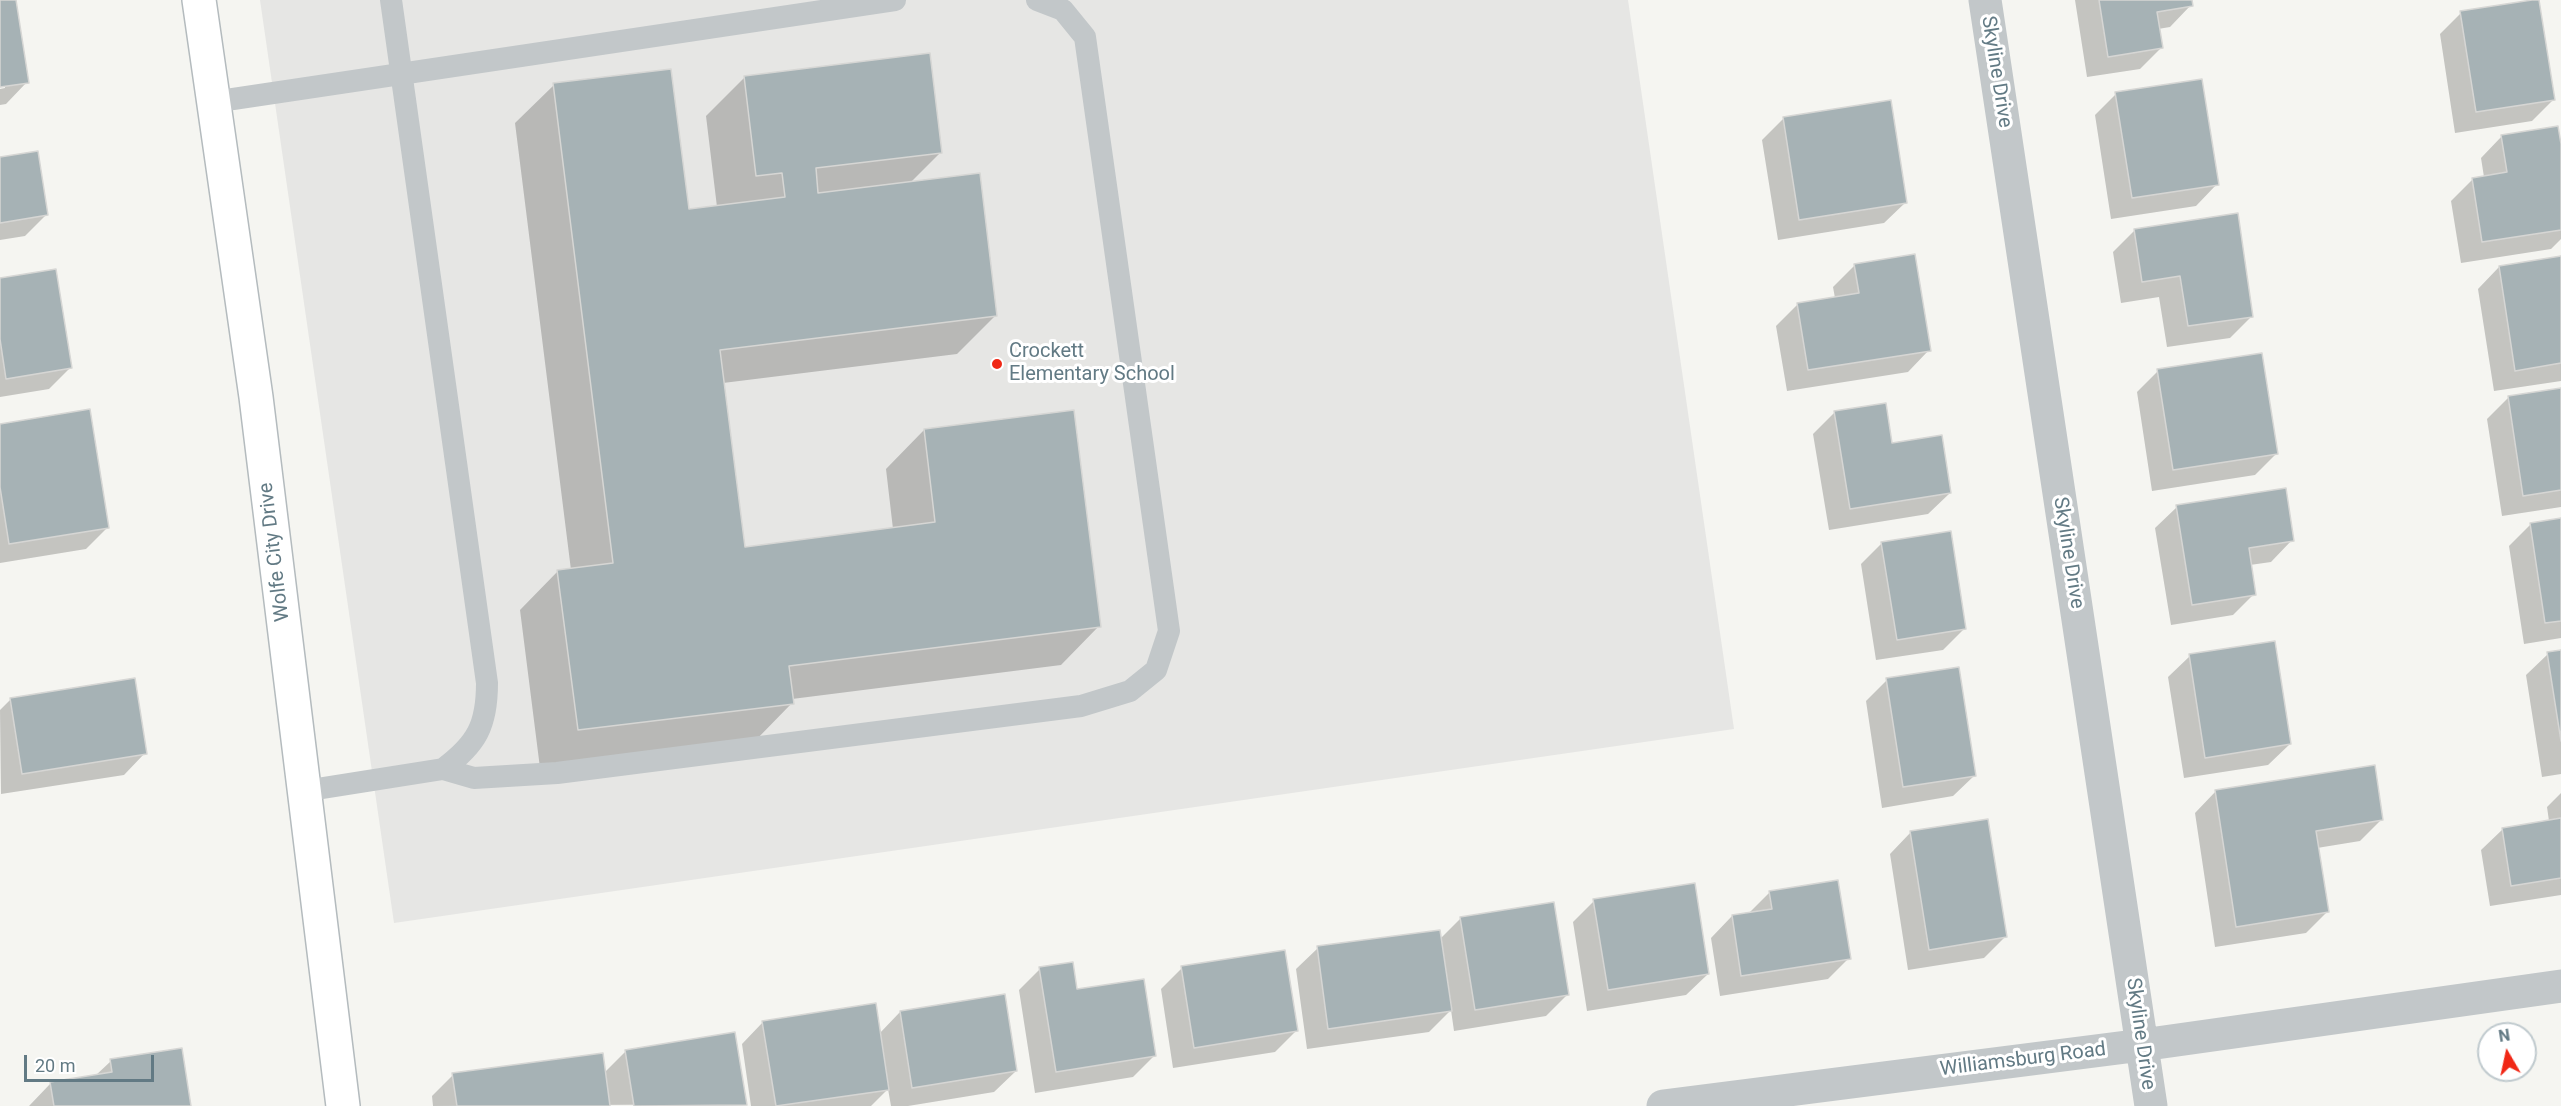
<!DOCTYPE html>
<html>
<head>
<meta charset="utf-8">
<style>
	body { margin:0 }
	#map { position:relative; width:2561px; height:1106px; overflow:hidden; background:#f5f5f1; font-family:Roboto,sans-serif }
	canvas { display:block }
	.north { position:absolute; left:2477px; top:1022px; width:60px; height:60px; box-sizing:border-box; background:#fff; border:2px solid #c0cace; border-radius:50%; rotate:351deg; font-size:16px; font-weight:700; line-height:24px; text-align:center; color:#627a84 }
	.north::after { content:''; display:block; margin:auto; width:21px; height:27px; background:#f02816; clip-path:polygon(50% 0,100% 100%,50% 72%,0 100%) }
	.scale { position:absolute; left:24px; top:1055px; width:130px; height:27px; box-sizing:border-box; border:3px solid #627a84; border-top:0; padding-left:8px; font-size:18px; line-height:21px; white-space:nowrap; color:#627a84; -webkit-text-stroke:4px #fff; paint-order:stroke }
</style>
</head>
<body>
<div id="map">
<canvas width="2561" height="1106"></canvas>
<div class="north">N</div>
<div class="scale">20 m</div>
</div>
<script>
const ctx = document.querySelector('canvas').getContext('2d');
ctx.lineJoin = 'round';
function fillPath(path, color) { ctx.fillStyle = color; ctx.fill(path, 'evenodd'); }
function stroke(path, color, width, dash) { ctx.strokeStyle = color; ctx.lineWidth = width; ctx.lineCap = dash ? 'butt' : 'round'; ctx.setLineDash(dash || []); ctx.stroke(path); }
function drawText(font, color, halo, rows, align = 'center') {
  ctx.font = font + ' Roboto,sans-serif'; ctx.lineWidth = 6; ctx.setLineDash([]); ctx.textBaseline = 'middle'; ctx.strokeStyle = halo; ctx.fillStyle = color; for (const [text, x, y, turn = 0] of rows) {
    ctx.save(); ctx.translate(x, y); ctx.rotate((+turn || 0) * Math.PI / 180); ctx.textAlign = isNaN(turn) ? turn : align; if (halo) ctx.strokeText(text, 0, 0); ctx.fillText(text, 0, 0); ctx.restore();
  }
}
fillPath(new Path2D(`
	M 260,0 L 1628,0 L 1734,729 L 394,923 Z`), '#e6e6e4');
fillPath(new Path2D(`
	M 0,0 L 14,0 L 27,82 L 6,104 L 0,105 L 0,89 L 5,88 L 5,85 L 0,86 Z
	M 2075,0 L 2190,0 L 2191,5 L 2170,27 L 2158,29 L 2161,48 L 2140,69 L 2087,77 Z
	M 2461,13 L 2554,99 L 2532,121 L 2455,133 L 2440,34 Z
	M 744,78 L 941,152 L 910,183 L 996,315 L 957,354 L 723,383 L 743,548 L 893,529 L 886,469 L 924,430 L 1099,626 L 1061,665 L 792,699 L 792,703 L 754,742 L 540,768 L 520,610 L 558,571 L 571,570 L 515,123 L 554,85 L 687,211 L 717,207 L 706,116 Z
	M 2116,94 L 2217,184 L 2196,206 L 2111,219 L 2095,115 Z
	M 1783,119 L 1906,202 L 1884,223 L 1778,240 L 1762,140 Z
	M 2502,136 L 2561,154 L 2561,239 L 2551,249 L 2461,263 L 2451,201 L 2473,179 L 2484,177 L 2481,158 Z
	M 0,159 L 47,214 L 25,236 L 0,240 Z
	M 2135,230 L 2252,316 L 2230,338 L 2167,347 L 2159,297 L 2121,303 L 2113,252 Z
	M 2561,258 L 2561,381 L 2494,391 L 2478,289 L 2499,267 Z
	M 1855,265 L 1929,350 L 1908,372 L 1787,391 L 1776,326 L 1798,304 L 1835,298 L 1833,287 Z
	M 0,280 L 70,368 L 49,389 L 0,397 Z
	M 2158,371 L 2277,453 L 2255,475 L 2152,491 L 2137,392 Z
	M 2561,389 L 2561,507 L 2502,516 L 2487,419 L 2508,398 Z
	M 1835,412 L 1891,445 L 1950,493 L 1928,514 L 1829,530 L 1813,434 Z
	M 0,425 L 107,528 L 86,549 L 0,563 Z
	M 2177,507 L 2292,540 L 2271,562 L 2250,565 L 2254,594 L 2233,615 L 2171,625 L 2155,528 Z
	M 2561,520 L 2561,638 L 2524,644 L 2509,546 L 2530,525 Z
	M 1882,543 L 1965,628 L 1943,650 L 1876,660 L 1861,564 Z
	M 2561,651 L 2561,774 L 2542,777 L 2526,675 L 2548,654 Z
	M 2190,656 L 2290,744 L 2268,765 L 2184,778 L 2168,677 Z
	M 1887,680 L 1975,775 L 1953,796 L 1882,808 L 1866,701 Z
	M 11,699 L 145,753 L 124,775 L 1,794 L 0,710 Z
	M 2216,791 L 2382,819 L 2360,841 L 2317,848 L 2327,912 L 2306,933 L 2215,947 L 2195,813 Z
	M 2561,793 L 2561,895 L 2490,906 L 2481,850 L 2503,829 L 2549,821 L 2547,807 Z
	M 1911,832 L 2005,937 L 1984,958 L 1908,970 L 1890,854 Z
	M 1770,892 L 1849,958 L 1828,979 L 1720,996 L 1711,938 L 1732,916 L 1748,914 Z
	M 1594,901 L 1708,974 L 1686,995 L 1587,1011 L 1573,922 Z
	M 1461,918 L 1567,995 L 1546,1016 L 1454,1031 L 1451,1010 L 1429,1032 L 1307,1049 L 1296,969 L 1318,948 L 1440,939 Z
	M 1182,968 L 1296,1031 L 1275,1052 L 1173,1068 L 1161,989 Z
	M 1040,969 L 1076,991 L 1154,1056 L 1133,1077 L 1035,1093 L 1019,990 Z
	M 900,1012 L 1016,1071 L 994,1092 L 908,1106 L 891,1106 L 888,1089 L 871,1106 L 751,1106 L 742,1044 L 763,1022 L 879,1034 Z
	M 626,1051 L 745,1104 L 433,1106 L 432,1096 L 453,1075 L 604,1073 Z
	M 111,1061 L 189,1106 L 29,1106 L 50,1084 L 95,1076 Z`), '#0003');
const building = new Path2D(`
	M 0,0 L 16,0 L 29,83 L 0,87 Z
	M 2099,0 L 2192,0 L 2193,6 L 2157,12 L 2163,48 L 2108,57 Z
	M 2532,0 L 2539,0 L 2555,100 L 2476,112 L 2460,11 Z
	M 930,53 L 942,153 L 816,168 L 818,193 L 980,173 L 997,316 L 720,350 L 745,547 L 935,522 L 924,429 L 1074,410 L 1101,627 L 789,666 L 794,704 L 578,730 L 557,570 L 613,563 L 553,83 L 671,69 L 689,209 L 785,197 L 782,173 L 756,176 L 744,76 Z
	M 2202,79 L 2219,185 L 2132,198 L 2115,92 Z
	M 1891,100 L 1907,203 L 1799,220 L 1783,117 Z
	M 2558,126 L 2561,144 L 2561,230 L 2482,242 L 2472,178 L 2507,172 L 2501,135 Z
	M 38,151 L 48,215 L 0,223 L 0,157 Z
	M 2238,213 L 2253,317 L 2188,326 L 2180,276 L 2142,282 L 2134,229 Z
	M 1915,254 L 1931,351 L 1808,370 L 1797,303 L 1859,293 L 1854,264 Z
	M 2561,256 L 2561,363 L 2515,371 L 2499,266 Z
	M 56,269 L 72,368 L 6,379 L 0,339 L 0,278 Z
	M 2262,353 L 2278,454 L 2173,470 L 2157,369 Z
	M 2561,388 L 2561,490 L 2523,496 L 2508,396 Z
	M 1886,403 L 1892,443 L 1942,435 L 1951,493 L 1850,509 L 1834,411 Z
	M 90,409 L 109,528 L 9,544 L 0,487 L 0,424 Z
	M 2286,488 L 2294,541 L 2249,548 L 2256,595 L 2192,605 L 2176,505 Z
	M 2561,518 L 2561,621 L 2545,623 L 2530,523 Z
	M 1951,531 L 1966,629 L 1897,640 L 1881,542 Z
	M 2275,641 L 2291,744 L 2205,758 L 2189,654 Z
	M 2561,650 L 2561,741 L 2547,652 Z
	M 1959,667 L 1976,776 L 1903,787 L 1886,678 Z
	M 135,678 L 147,754 L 22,774 L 10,698 Z
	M 2375,765 L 2383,820 L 2316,831 L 2329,912 L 2236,927 L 2215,790 Z
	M 2561,818 L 2561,878 L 2511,886 L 2502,828 Z
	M 1988,819 L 2007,937 L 1929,950 L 1910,831 Z
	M 1838,880 L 1851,959 L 1741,976 L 1732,915 L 1772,909 L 1769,891 Z
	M 1695,883 L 1709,974 L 1608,990 L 1593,899 Z
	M 1554,902 L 1569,995 L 1475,1010 L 1460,917 Z
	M 1440,930 L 1452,1011 L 1328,1029 L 1317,946 Z
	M 1285,950 L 1298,1031 L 1194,1048 L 1181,966 Z
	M 1073,962 L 1077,989 L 1144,979 L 1156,1056 L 1056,1072 L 1039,967 Z
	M 1005,994 L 1017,1071 L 912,1088 L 900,1011 Z
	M 876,1003 L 889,1090 L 776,1106 L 762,1021 Z
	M 735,1032 L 747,1105 L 634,1106 L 625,1050 Z
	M 182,1048 L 191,1106 L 54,1106 L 50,1082 L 112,1072 L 110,1059 Z
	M 603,1053 L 610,1106 L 457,1106 L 452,1073 Z`);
fillPath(building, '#a6b2b5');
stroke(building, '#d6d6d4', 1.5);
const secondary = new Path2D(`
	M 199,0 L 256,397 L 343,1106`);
stroke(secondary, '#b4bbbe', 36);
stroke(new Path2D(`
	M 391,0 L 487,683 C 487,725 477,744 443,769
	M 213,102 L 895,0
	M 304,791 L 443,769 L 474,778 L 557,773 L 1081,706 L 1130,691 L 1156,670 L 1169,631 L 1085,37 L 1063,10 L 1037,0`), '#c2c7c9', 22);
stroke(new Path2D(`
	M 1985,0 L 2151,1106
	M 1663,1106 L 2142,1045 L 2561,986`), '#c2c7c9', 33);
stroke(secondary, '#fff', 33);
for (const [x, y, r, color] of [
	[997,364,6,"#f02816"]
]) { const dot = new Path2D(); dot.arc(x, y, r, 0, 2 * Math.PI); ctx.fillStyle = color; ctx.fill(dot); stroke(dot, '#fff', 2); }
drawText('20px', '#627a84', '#fff', [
	["Skyline Drive",1996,72,81],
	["Wolfe City Drive",275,552,-97],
	["Skyline Drive",2068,553,81],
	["Skyline Drive",2140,1034,82],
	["Williamsburg Road",2023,1060,-7]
]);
drawText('20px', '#627a84', '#fff', [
	["Crockett",1009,352],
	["Elementary School",1009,375]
], 'left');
</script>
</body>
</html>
